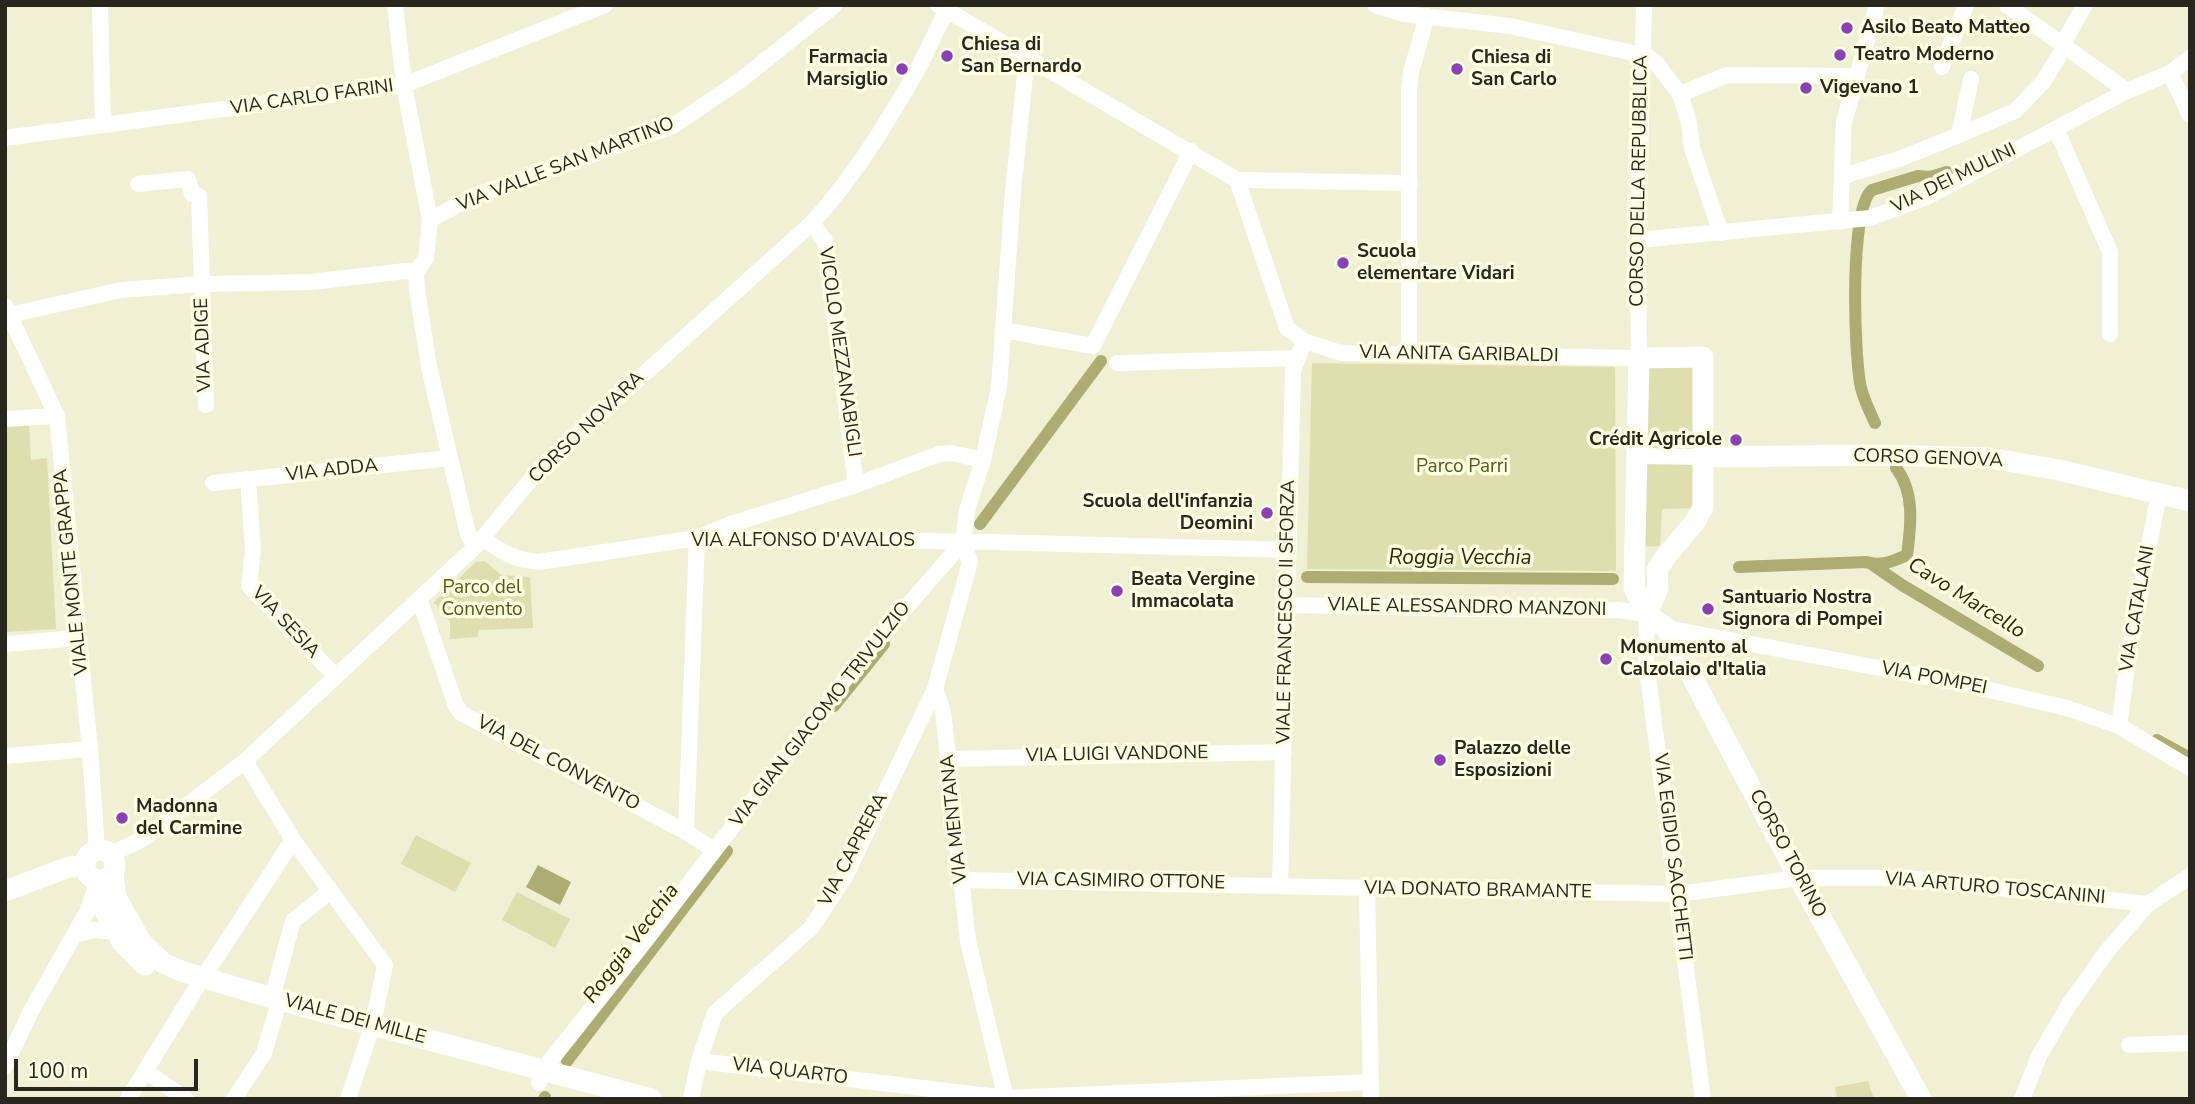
<!DOCTYPE html>
<html>
<head>
<meta charset="utf-8">
<style>
	body { margin:0 }
	#map { position:relative; width:2195px; height:1104px; overflow:hidden; background:#f0f0d4; font-family:"Nunito Sans",sans-serif }
	canvas { display:block }
	.frame { position:absolute; inset:0; border:7px solid #27271d; pointer-events:none }
	.scale { position:absolute; left:14px; top:1059px; width:184px; height:32px; box-sizing:border-box; border:4px solid #27271d; border-top:0; padding-left:9px; font-size:21px; line-height:24px; white-space:nowrap; color:#27271d; -webkit-text-stroke:5px #fdfde1; paint-order:stroke }
</style>
</head>
<body>
<div id="map">
<canvas width="2195" height="1104"></canvas>
<div class="frame"></div>
<div class="scale">100 m</div>
</div>
<script>
const ctx = document.querySelector('canvas').getContext('2d');
ctx.lineJoin = 'round';
function fillPath(path, color) { ctx.fillStyle = color; ctx.fill(path, 'evenodd'); }
function stroke(path, color, width, dash) { ctx.strokeStyle = color; ctx.lineWidth = width; ctx.lineCap = dash ? 'butt' : 'round'; ctx.setLineDash(dash || []); ctx.stroke(path); }
function drawText(font, color, halo, rows, align = 'center') {
  ctx.font = font + ' "Nunito Sans",sans-serif'; ctx.lineWidth = 7; ctx.setLineDash([]); ctx.textBaseline = 'middle'; ctx.strokeStyle = halo; ctx.fillStyle = color; for (const [text, x, y, turn = 0] of rows) {
    ctx.save(); ctx.translate(x, y); ctx.rotate((+turn || 0) * Math.PI / 180); ctx.textAlign = isNaN(turn) ? turn : align; if (halo) ctx.strokeText(text, 0, 0); ctx.fillText(text, 0, 0); ctx.restore();
  }
}
fillPath(new Path2D(`
	M 1699,362 L 1697,508 L 1662,509 L 1660,546 L 1640,547 L 1644,364 Z
	M 1312,363 L 1615,367 L 1616,571 L 1307,569 Z
	M 29,424 L 31,460 L 47,458 L 56,629 L 5,632 L 5,426 Z
	M 485,561 L 501,575 L 530,577 L 533,628 L 479,630 L 478,637 L 450,639 L 450,621 L 444,618 L 437,605 L 433,603 L 476,562 Z
	M 416,835 L 471,863 L 455,892 L 401,864 Z
	M 517,892 L 570,919 L 555,948 L 502,920 Z
	M 1868,1081 L 1874,1099 L 1837,1099 L 1835,1087 Z`), '#dedeae');
fillPath(new Path2D(`
	M 538,865 L 571,882 L 560,905 L 526,887 Z`), '#acac73');
stroke(new Path2D(`
	M 1875,423 C 1870,412 1864,400 1861,388 C 1854,357 1849,208 1872,190 L 1918,176 L 1930,177 L 1947,172
	M 980,524 L 1101,361
	M 1873,565 L 1902,585 L 2038,666
	M 1739,567 L 1866,562 C 1880,567 1894,561 1907,555 C 1911,526 1915,492 1896,468
	M 1307,577 L 1613,579
	M 834,706 L 884,644
	M 2157,740 L 2190,758
	M 567,1061 L 727,851
	M 544,1099 L 545,1097`), '#acac73', 12);
stroke(new Path2D(`
	M 100,5 L 103,125
	M 395,5 L 404,85 L 430,220 L 426,258 L 416,272 L 417,290 L 429,367 L 450,458 L 468,534 L 475,547
	M 938,5 L 1237,180 L 1287,328 L 1304,341 L 1341,353 L 1639,358 L 1638,240 L 1644,5
	M 1375,5 L 1404,14 L 1510,26 L 1647,56 L 1656,63 L 1680,94 L 1689,122 L 1692,148 L 1721,233
	M 2007,5 L 2127,91
	M 2062,45 L 2085,5
	M 1942,67 L 1966,5
	M 2170,73 L 2190,115
	M 1680,94 L 1727,75 L 1857,76
	M 2056,129 L 2110,252 L 2110,334
	M 1959,135 L 2015,111 L 2043,82 L 2059,56
	M 5,138 L 404,85 L 605,5
	M 1843,176 L 1899,159 L 1959,135 L 1971,79
	M 1237,180 L 1410,183
	M 138,184 L 188,179 L 192,194 L 199,196 L 206,405
	M 430,220 L 474,196 L 673,126 L 742,79 L 835,5
	M 1840,222 L 1844,122 L 1877,5
	M 812,223 L 825,241 L 856,485
	M 1638,240 L 1870,218 L 1927,197 L 2127,91 L 2170,73 L 2190,58
	M 5,306 L 57,416 L 90,749 L 97,849
	M 5,316 L 121,290 L 202,284 L 311,282 L 405,271 L 416,272
	M 1003,330 L 1093,346 L 1191,151
	M 1409,354 L 1409,90 L 1411,72 L 1427,16
	M 1117,363 L 1297,358
	M 5,419 L 57,416
	M 1636,456 L 1704,457
	M 248,480 L 253,549 L 249,586 L 335,676
	M 213,483 L 450,458
	M 483,538 C 501,552 515,560 539,562 L 697,538 L 991,542 L 1289,550
	M 420,601 L 456,706 L 461,713 L 686,832
	M 1286,605 L 1468,609 L 1618,610 L 1647,614 L 1646,661 L 1703,1099
	M 1666,628 L 1959,683 L 2067,708 L 2119,726 L 2190,768
	M 5,644 L 78,638
	M 935,689 L 943,711 L 968,941 L 1006,1099
	M 2119,726 L 2129,653 L 2159,493
	M 5,756 L 90,749
	M 949,759 L 1284,752
	M 245,761 L 293,840 L 385,965 L 373,1024 L 348,1099
	M 714,850 L 686,832 L 697,538 L 731,524 L 856,485 L 939,454 L 951,453 L 983,460
	M 111,854 L 141,840 L 245,761 L 475,547 L 542,466 L 812,223 C 853,178 886,125 916,72 C 928,51 937,27 950,5
	M 963,880 L 1677,894 L 1799,878 L 1905,878 L 2148,904
	M 1280,885 L 1293,371 L 1304,341
	M 1367,889 L 1371,1099
	M 74,935 L 94,930 L 116,932
	M 272,998 L 293,921 L 330,891
	M 2129,1045 L 2190,1043
	M 699,1061 L 1006,1098 L 1371,1082
	M 5,1066 L 31,1011 L 87,912 L 98,881
	M 145,1071 L 186,1099
	M 539,1083 L 543,1070 L 646,940 L 856,665 L 963,542 L 967,510 L 983,460 L 999,387 L 1013,192 L 1027,55
	M 128,1099 L 195,990 L 293,840
	M 234,1099 L 264,1053 L 276,1012
	M 691,1099 L 699,1061 L 715,1013 L 811,928 L 846,875 L 935,689 L 970,562 L 963,542
	M 2022,1099 L 2039,1056 L 2070,1003 L 2108,950 L 2148,904 L 2190,876`), '#fff', 16);
stroke(new Path2D(`
	M 1704,457 L 1881,455 L 1989,458 L 2059,470 L 2190,501
	M 1647,614 L 1658,588 L 1657,570 L 1667,555 L 1695,522 L 1703,507 L 1703,357 L 1639,358 L 1634,588 L 1647,614 L 1666,628 L 1799,878 L 1921,1099
	M85 865a15 15 0 1 1 30 0a15 15 0 1 1-30 0Z
	M 113,874 L 116,897 L 141,942 L 163,963 L 181,971 L 272,998 L 651,1099
	M 101,880 L 104,909 L 122,942 L 145,965
	M 5,891 L 69,867 L 85,866`), '#fff', 21);
for (const [x, y, r, color] of [
	[1847,28,7,"#8a41b3"],
	[1840,55,7,"#8a41b3"],
	[947,56,7,"#8a41b3"],
	[902,69,7,"#8a41b3"],
	[1457,69,7,"#8a41b3"],
	[1806,88,7,"#8a41b3"],
	[1343,263,7,"#8a41b3"],
	[1736,440,7,"#8a41b3"],
	[1267,513,7,"#8a41b3"],
	[1117,591,7,"#8a41b3"],
	[1708,609,7,"#8a41b3"],
	[1606,659,7,"#8a41b3"],
	[1440,760,7,"#8a41b3"],
	[122,818,7,"#8a41b3"]
]) { const dot = new Path2D(); dot.arc(x, y, r, 0, 2 * Math.PI); ctx.fillStyle = color; ctx.fill(dot); stroke(dot, '#fdfde1', 2.5); }
drawText('bold 19px', '#27271d', '#fdfde1', [
	["Asilo Beato Matteo",1861,28],
	["Chiesa di",961,45],
	["San Bernardo",961,67],
	["Teatro Moderno",1854,55],
	["Farmacia",888,58,"right"],
	["Marsiglio",888,80,"right"],
	["Chiesa di",1471,58],
	["San Carlo",1471,80],
	["Vigevano 1",1820,88],
	["Scuola",1357,252],
	["elementare Vidari",1357,274],
	["Crédit Agricole",1722,440,"right"],
	["Scuola dell'infanzia",1253,502,"right"],
	["Deomini",1253,524,"right"],
	["Beata Vergine",1131,580],
	["Immacolata",1131,602],
	["Santuario Nostra",1722,598],
	["Signora di Pompei",1722,620],
	["Monumento al",1620,648],
	["Calzolaio d'Italia",1620,670],
	["Palazzo delle",1454,749],
	["Esposizioni",1454,771],
	["Madonna",136,807],
	["del Carmine",136,829]
], 'left');
drawText('19px', '#27271d', '#fdfde1', [
	["VIA CARLO FARINI",312,98,-8],
	["VIA VALLE SAN MARTINO",566,165,-21],
	["VIA DEI MULINI",1954,179,-26],
	["CORSO DELLA REPUBBLICA",1640,181,-89],
	["VIA ADIGE",204,345,-92],
	["VICOLO MEZZANABIGLI",839,352,82],
	["VIA ANITA GARIBALDI",1459,355,1],
	["CORSO NOVARA",587,428,-44],
	["CORSO GENOVA",1928,459,2],
	["VIA ADDA",332,471,-6],
	["VIA ALFONSO D'AVALOS",803,541],
	["VIALE MONTE GRAPPA",72,572,-96],
	["VIALE ALESSANDRO MANZONI",1467,608,1],
	["VIA CATALANI",2138,609,-80],
	["VIALE FRANCESCO II SFORZA",1287,612,-89],
	["VIA SESIA",285,623,47],
	["VIA POMPEI",1934,679,11],
	["VIA GIAN GIACOMO TRIVULZIO",821,715,-52],
	["VIA LUIGI VANDONE",1117,755,-1],
	["VIA DEL CONVENTO",558,764,28],
	["VIA MENTANA",955,819,-96],
	["VIA CAPRERA",854,850,-62],
	["CORSO TORINO",1787,854,62],
	["VIA EGIDIO SACCHETTI",1672,857,83],
	["VIA CASIMIRO OTTONE",1121,882,1],
	["VIA ARTURO TOSCANINI",1995,889,5],
	["VIA DONATO BRAMANTE",1478,891,1],
	["VIALE DEI MILLE",355,1020,15],
	["VIA QUARTO",790,1072,7]
]);
drawText('19px', '#5a5817', '#fdfde1', [
	["Parco Parri",1462,467],
	["Parco del",482,588],
	["Convento",482,610]
]);
drawText('italic 21px', '#2d2b00', '#fdfde1', [
	["Roggia Vecchia",1460,559],
	["Cavo Marcello",1966,599,32],
	["Roggia Vecchia",632,944,-53]
]);
</script>
</body>
</html>
